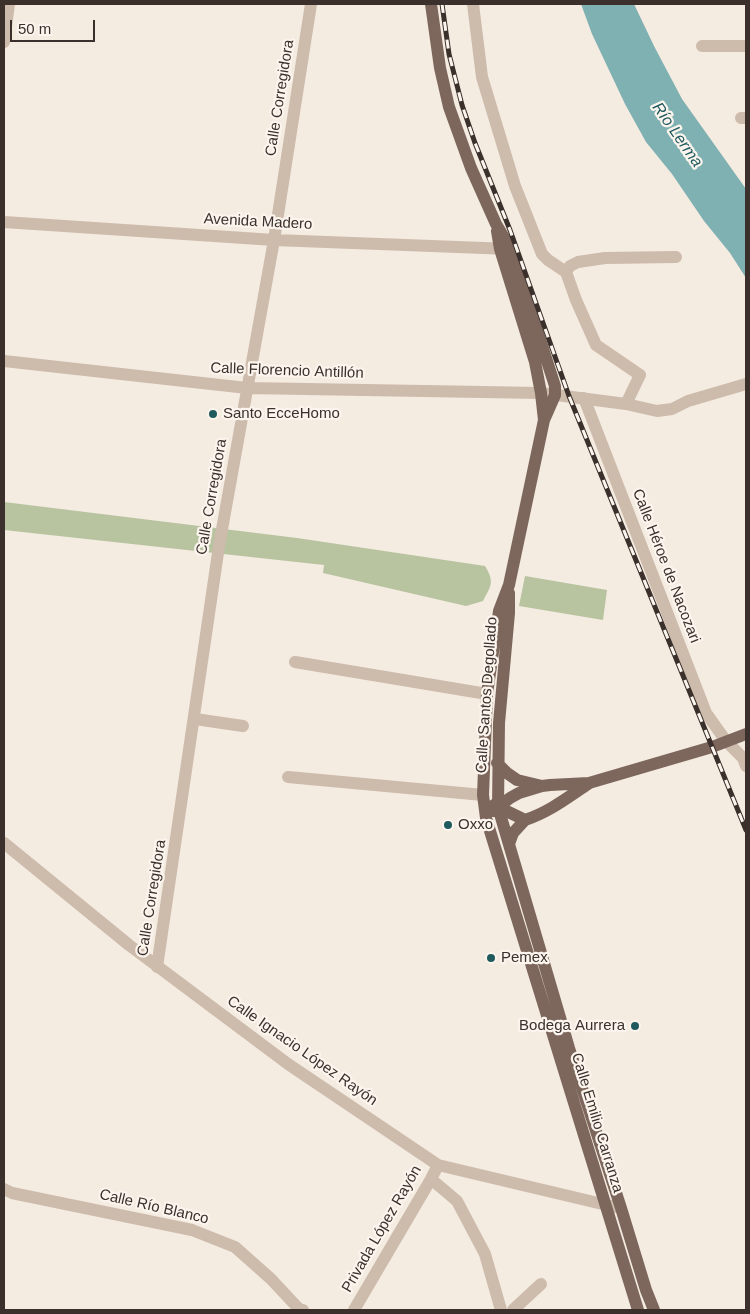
<!DOCTYPE html>
<html>
<head>
<meta charset="utf-8">
<style>
	body { margin:0 }
	#map { position:relative; width:750px; height:1314px; overflow:hidden; background:#f4ebe1; font-family:Arial,sans-serif }
	canvas { display:block }
	.frame { position:absolute; inset:0; border:5px solid #3b302b; pointer-events:none }
	.scale { position:absolute; left:10px; top:20px; width:85px; height:22px; box-sizing:border-box; border:2px solid #3b302b; border-top:0; padding-left:6px; font-size:15px; line-height:18px; white-space:nowrap; color:#3b302b; -webkit-text-stroke:4px #fbf5ee; paint-order:stroke }
</style>
</head>
<body>
<div id="map">
<canvas width="750" height="1314"></canvas>
<div class="frame"></div>
<div class="scale">50 m</div>
</div>
<script>
const ctx = document.querySelector('canvas').getContext('2d');
ctx.lineJoin = 'round';
function fillPath(path, color) { ctx.fillStyle = color; ctx.fill(path, 'evenodd'); }
function stroke(path, color, width, dash) { ctx.strokeStyle = color; ctx.lineWidth = width; ctx.lineCap = dash ? 'butt' : 'round'; ctx.setLineDash(dash || []); ctx.stroke(path); }
function drawText(font, color, halo, rows, align = 'center') {
  ctx.font = font + ' Arial,sans-serif'; ctx.lineWidth = 4.5; ctx.setLineDash([]); ctx.textBaseline = 'middle'; ctx.strokeStyle = halo; ctx.fillStyle = color; for (const [text, x, y, turn = 0] of rows) {
    ctx.save(); ctx.translate(x, y); ctx.rotate((+turn || 0) * Math.PI / 180); ctx.textAlign = isNaN(turn) ? turn : align; if (halo) ctx.strokeText(text, 0, 0); ctx.fillText(text, 0, 0); ctx.restore();
  }
}
fillPath(new Path2D(`
	M 4,502 L 297,538 L 485,566 C 495,582 491,586 483,601 L 466,606 L 323,573 L 324,565 L 4,530 Z
	M 525,576 L 607,590 L 603,620 L 519,606 Z`), '#b8c4a0');
fillPath(new Path2D(`
	M 581,4 L 634,4 L 654,46 L 682,99 L 746,189 L 746,278 L 730,253 L 704,221 L 672,174 L 646,142 L 625,104 L 592,34 Z`), '#7fb0b2');
stroke(new Path2D(`
	M 473,4 L 482,77 L 515,186 L 542,254 L 548,260 L 566,272 L 576,300 L 596,345 L 640,375 L 626,404
	M 4,42 L 9,4
	M 702,46 L 746,46
	M 741,118 L 746,118
	M 4,222 L 274,240 L 510,249
	M 566,272 L 570,266 L 578,262 L 605,258 L 676,257
	M 4,361 L 247,388 L 541,393 L 626,404 L 657,411 L 672,409 L 688,401 L 746,384
	M 584,398 L 706,713 L 726,741 L 743,758 L 746,766
	M 295,662 L 487,694
	M 195,719 L 243,726
	M 288,777 L 483,795
	M 4,843 L 129,945 L 288,1064 L 438,1165 L 615,1207
	M 157,967 L 219,546 L 274,240 L 311,4
	M 431,1179 L 457,1201 L 485,1254 L 501,1310
	M 4,1189 L 12,1193 L 192,1230 L 235,1247 L 271,1279 L 299,1309 L 303,1310
	M 354,1310 L 431,1179 L 438,1165
	M 513,1310 L 541,1284`), '#cdbbac', 12);
stroke(new Path2D(`
	M 431,4 L 440,68 L 449,107 L 471,168 L 496,224 L 511,249 L 555,386 L 555,395 L 544,420 L 509,585 L 499,611 L 487,694 L 483,795 L 486,818 L 638,1310
	M 497,231 L 500,249 L 535,362 L 541,393 L 544,420
	M 509,593 L 509,613 L 499,723 L 498,807 L 569,1048 L 621,1208 L 646,1290 L 654,1310
	M 497,763 L 507,773 L 517,780 L 542,786
	M 494,805 L 525,820 C 549,812 567,798 588,784
	M 493,811 L 510,798 L 519,793 L 542,786 L 550,785 L 589,783 L 712,747 L 746,734
	M 509,844 L 513,833 L 525,820`), '#7d675c', 12);
const rail = new Path2D(`
	M 442,4 L 449,54 L 462,105 L 475,143 L 510,230 L 569,396 L 746,830`);
stroke(rail, '#3b302b', 5);
stroke(rail, '#fbf5ee', 3, [9]);
for (const [x, y, r, color] of [
	[213,414,5,"#1f5a5e"],
	[448,825,5,"#1f5a5e"],
	[491,958,5,"#1f5a5e"],
	[635,1026,5,"#1f5a5e"]
]) { const dot = new Path2D(); dot.arc(x, y, r, 0, 2 * Math.PI); ctx.fillStyle = color; ctx.fill(dot); stroke(dot, '#fbf5ee', 2); }
drawText('15px', '#3b302b', '#fbf5ee', [
	["Calle Corregidora",280,98,-81],
	["Avenida Madero",258,222,3],
	["Calle Florencio Antillón",287,371,2],
	["Calle Corregidora",212,497,-80],
	["Calle Héroe de Nacozari",666,566,69],
	["Calle Santos Degollado",487,695,-86],
	["Calle Corregidora",152,898,-81],
	["Calle Ignacio López Rayón",302,1051,35],
	["Calle Emilio Carranza",597,1123,73],
	["Calle Río Blanco",154,1207,13],
	["Privada López Rayón",382,1229,-60]
]);
drawText('15px', '#3b302b', '#fbf5ee', [
	["Santo EcceHomo",223,414],
	["Oxxo",458,825],
	["Pemex",501,958],
	["Bodega Aurrera",625,1026,"right"]
], 'left');
drawText('italic 16px', '#1f5a5e', '#fbf5ee', [
	["Río Lerma",677,135,55]
]);
</script>
</body>
</html>
